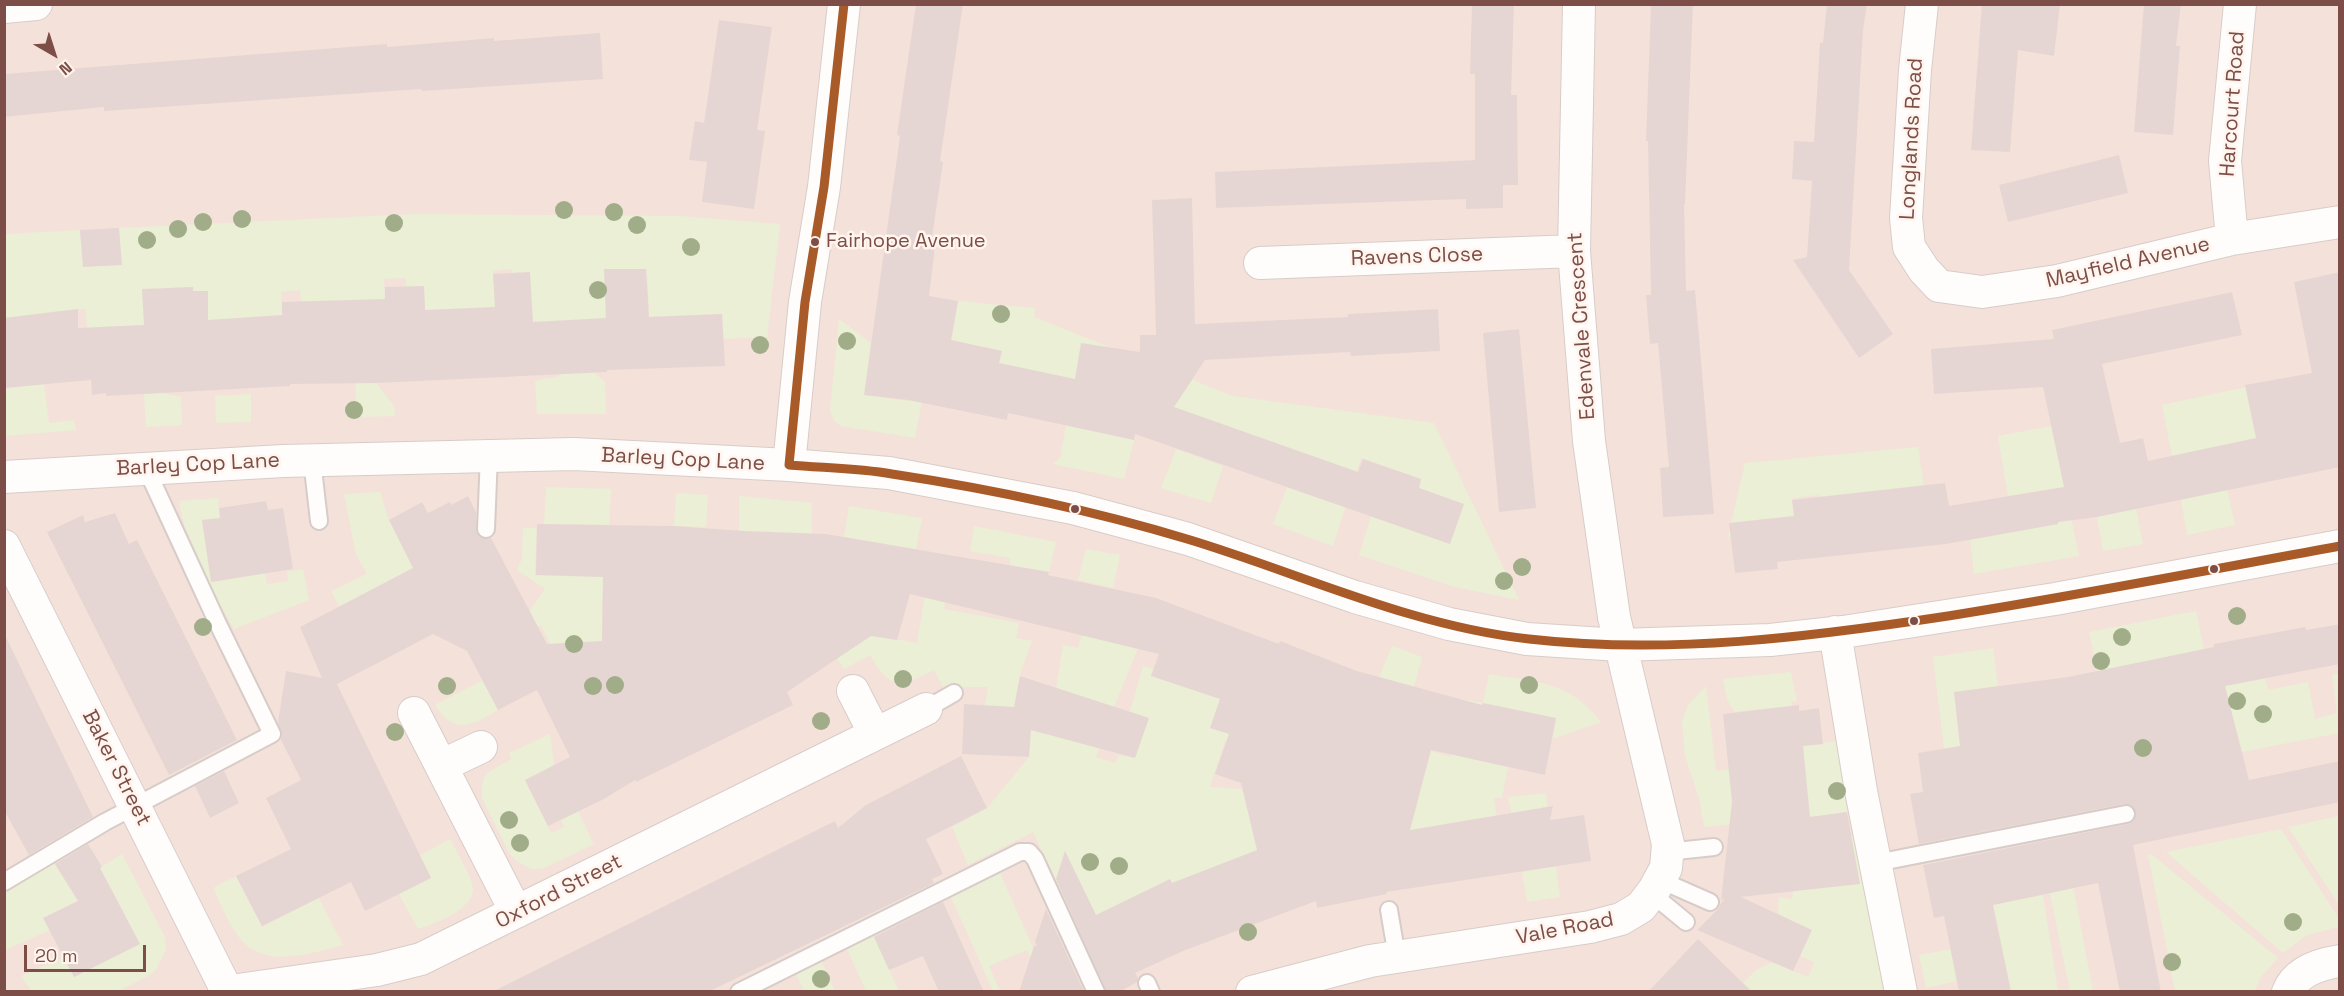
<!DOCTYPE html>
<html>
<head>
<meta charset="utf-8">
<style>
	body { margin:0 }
	#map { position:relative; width:2344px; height:996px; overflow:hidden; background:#f9f0ec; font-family:"Space Grotesk",sans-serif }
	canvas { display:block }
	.frame { position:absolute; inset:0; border:6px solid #7c4e47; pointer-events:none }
	.north { position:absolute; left:24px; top:24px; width:60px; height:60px; -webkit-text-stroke:4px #fff5ee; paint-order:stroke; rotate:141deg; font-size:16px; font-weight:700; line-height:24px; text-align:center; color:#7c4e47 }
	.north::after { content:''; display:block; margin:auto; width:21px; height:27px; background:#7c4e47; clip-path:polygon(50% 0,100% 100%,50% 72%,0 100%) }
	.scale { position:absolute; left:24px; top:945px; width:122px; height:27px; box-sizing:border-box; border:3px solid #7c4e47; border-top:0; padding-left:8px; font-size:18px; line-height:21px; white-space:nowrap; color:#7c4e47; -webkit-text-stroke:4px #fff5ee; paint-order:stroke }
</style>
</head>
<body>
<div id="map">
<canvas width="2344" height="996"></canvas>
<div class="frame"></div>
<div class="north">N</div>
<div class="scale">20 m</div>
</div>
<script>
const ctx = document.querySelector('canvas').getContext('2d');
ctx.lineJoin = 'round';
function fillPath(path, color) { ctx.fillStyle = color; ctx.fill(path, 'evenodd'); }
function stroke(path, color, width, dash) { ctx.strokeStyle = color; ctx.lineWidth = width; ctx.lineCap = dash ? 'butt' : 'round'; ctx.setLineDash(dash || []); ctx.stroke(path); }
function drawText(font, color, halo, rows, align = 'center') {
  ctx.font = font + ' "Space Grotesk",sans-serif'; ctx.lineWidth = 5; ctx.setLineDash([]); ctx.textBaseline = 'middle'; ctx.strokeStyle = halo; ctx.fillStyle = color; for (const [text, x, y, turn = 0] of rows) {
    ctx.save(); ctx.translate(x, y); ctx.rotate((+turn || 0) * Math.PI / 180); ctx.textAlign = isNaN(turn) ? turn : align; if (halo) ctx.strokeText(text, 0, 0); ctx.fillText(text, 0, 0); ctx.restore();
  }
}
fillPath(new Path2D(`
	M 5,5 L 2339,5 L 2339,991 L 5,992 Z`), '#f4e2da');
fillPath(new Path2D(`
	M 414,214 L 680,216 L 780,224 L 767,337 L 723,339 L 722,314 L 647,317 L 649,308 L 647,274 L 625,274 L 606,310 L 605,319 L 530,322 L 530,272 L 512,273 L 511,269 L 493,271 L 496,309 L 425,318 L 424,287 L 406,287 L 406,278 L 384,279 L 386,330 L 332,332 L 331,301 L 301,301 L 300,290 L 281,292 L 282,316 L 195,334 L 193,287 L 169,288 L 144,322 L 144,341 L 140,325 L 103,327 L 89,344 L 85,309 L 49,312 L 50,328 L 5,318 L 5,234 L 80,230 L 83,267 L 121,264 L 119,228 Z
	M 958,301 L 1035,308 L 1034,317 L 1233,396 L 1434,423 L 1519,600 L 1455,587 L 1359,555 L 1371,516 L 1450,544 L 1463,504 L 1419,488 L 1421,479 L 1361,458 L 1333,546 L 1273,524 L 1287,487 L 1329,502 L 1342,467 L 999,363 L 1002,351 L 985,347 L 983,360 L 943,352 L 952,339 Z
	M 839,319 L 871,343 L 865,395 L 908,401 L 915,349 L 923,396 L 915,438 L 841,426 L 834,421 L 830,411 Z
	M 593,372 L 605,382 L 606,414 L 537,414 L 535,382 C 543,376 555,381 562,373 Z
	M 378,382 L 378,385 L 394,406 L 395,416 L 357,417 L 355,383 Z
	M 44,384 L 49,423 L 74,420 L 76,430 L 5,436 L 4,389 Z
	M 2246,387 L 2266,436 L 2172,456 L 2162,405 Z
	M 162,393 L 181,397 L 182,425 L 146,427 L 144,394 Z
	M 251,394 L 251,422 L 216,423 L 215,396 Z
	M 1066,425 L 1134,440 L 1124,479 L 1053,464 L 1060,458 Z
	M 2052,426 L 2079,556 L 1974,574 L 1970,540 L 2058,524 L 2051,489 L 2008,496 L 1998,436 Z
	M 1918,447 L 1924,488 L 1821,513 L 1819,495 L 1792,498 L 1794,516 L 1749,521 L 1750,534 L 1728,537 L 1745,463 Z
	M 1176,449 L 1223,466 L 1211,503 L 1161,488 Z
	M 546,487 L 611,489 L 609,525 L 544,524 Z
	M 2227,489 L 2235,525 L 2187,535 L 2181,499 Z
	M 380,492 L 389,520 L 421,583 L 346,620 L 331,591 L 367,574 L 356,555 L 344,494 Z
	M 676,493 L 708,495 L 706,527 L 674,526 Z
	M 739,496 L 812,503 L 812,535 L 739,531 Z
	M 218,498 L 220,518 L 202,521 L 212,582 L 233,579 L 232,570 L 263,565 L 267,584 L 288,581 L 287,572 L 303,569 L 309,600 L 234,629 C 212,589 186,547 179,501 Z
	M 849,506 L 922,518 L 916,549 L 844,537 Z
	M 2136,508 L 2143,544 L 2103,551 L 2097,517 Z
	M 974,526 L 1056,542 L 1049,572 L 1010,565 L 1010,558 L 970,551 Z
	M 523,528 L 537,528 L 535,575 L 608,577 C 597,611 601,621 616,652 L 550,644 L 541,625 L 531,631 L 529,612 L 545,589 L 517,570 L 522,558 Z
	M 1086,549 L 1120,555 L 1113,588 L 1078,580 Z
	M 932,552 L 954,555 L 944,609 L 1019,623 L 1016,638 L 1032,641 L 1021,671 L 1015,702 L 1029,730 L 1046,734 L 1054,701 L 1063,645 L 1078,648 L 1082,635 L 1138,648 L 1114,707 L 1096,757 L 1115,763 L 1119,755 L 1134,758 L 1129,716 L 1143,666 L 1223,691 L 1210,728 L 1227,733 L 1239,701 L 1244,747 L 1225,741 L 1210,787 L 1261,790 L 1259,851 L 1086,943 L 1033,832 L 968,865 L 952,827 L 987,808 L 1029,757 L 1030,736 L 982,720 L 988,687 L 943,687 L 934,670 C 900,687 891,691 870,655 L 844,669 L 817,629 L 897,613 L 893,639 L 917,643 Z
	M 2196,611 L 2212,689 L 2265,678 L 2268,690 L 2308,682 L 2315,719 L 2337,713 L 2332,675 L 2339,673 L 2339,733 L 2226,755 L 2097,671 L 2089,632 Z
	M 1392,646 L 1422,657 L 1414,687 L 1379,677 Z
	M 1993,648 L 1998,686 L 1954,692 L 1959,735 L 2050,770 L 1944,749 L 1933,657 Z
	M 1791,672 L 1797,702 L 1791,701 L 1792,706 L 1734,712 L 1727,699 L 1723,679 Z
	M 1489,674 C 1538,683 1569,680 1601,722 L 1552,739 L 1556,719 L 1483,704 L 1471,759 L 1508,767 L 1502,798 L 1494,798 L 1498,827 L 1477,819 L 1445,824 L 1398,843 L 1431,751 L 1451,757 L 1466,700 L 1483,703 Z
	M 483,680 L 498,710 C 473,725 454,736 435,705 Z
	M 1706,686 L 1716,771 L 1804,761 L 1803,746 L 1837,741 L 1850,812 L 1795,819 L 1798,843 L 1853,836 L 1889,991 L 1752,991 L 1743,983 L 1756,970 L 1773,962 L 1808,977 L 1814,962 L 1800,956 L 1778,913 L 1779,897 L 1792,899 L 1795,880 L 1739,824 L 1704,827 L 1700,802 L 1685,756 L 1682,722 L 1688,705 Z
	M 550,734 L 554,765 L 525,781 L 551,833 L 564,827 L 561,820 L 578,811 L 594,844 L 542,869 L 531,869 L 515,860 L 508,851 L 481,796 L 483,781 L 487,773 L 511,759 L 509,753 Z
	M 1546,793 L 1549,821 L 1514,826 L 1508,797 Z
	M 2339,816 L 2340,816 L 2339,905 L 2288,827 Z
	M 2281,829 L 2340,920 L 2339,927 L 2307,935 L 2283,953 L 2166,852 Z
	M 450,839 C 456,851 473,878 473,890 C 472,910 434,924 418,929 L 399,894 L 431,878 L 420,855 Z
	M 2065,844 L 2093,991 L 2070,991 L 2050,894 L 2054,892 L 2046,848 Z
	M 122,854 L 165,937 L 166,949 L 156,970 L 148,976 L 118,991 L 31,991 L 21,976 L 64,957 L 74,977 L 139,943 L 109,884 L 44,918 L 50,930 L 5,950 L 5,894 L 54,862 L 70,886 Z
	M 2148,854 L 2151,854 L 2278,958 L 2261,977 L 2255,991 L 2175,991 Z
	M 1556,866 L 1560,897 L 1527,902 L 1522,872 Z
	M 1000,873 L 1045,975 L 1040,978 L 1027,950 L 989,966 L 1000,991 L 993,991 L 951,897 Z
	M 236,876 L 262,927 L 319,898 L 343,945 C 308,954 261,971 236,933 C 227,920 220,903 213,888 Z
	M 2043,895 L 2058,991 L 2011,991 L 1993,905 Z
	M 874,935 L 877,942 L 899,991 L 866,991 L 847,949 Z
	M 1951,949 L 1957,981 L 1926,988 L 1919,955 Z
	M 822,962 L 835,991 L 804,991 L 796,974 Z`), '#eaefd5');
fillPath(new Path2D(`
	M 916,4 L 963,4 L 940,161 L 943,162 L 931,245 L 935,246 L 929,296 L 958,301 L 951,340 L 1002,351 L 999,363 L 1075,379 L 1081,343 L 1140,352 L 1140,335 L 1156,335 L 1152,200 L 1192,198 L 1195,324 L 1348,317 L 1348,314 L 1438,309 L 1440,351 L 1351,356 L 1350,352 L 1205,360 L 1174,407 L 1358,472 L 1363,459 L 1421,479 L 1419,488 L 1464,504 L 1450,544 L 1135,434 L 1134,440 L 1008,413 L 1007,420 L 908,400 L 864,395 L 900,136 L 897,135 Z
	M 1472,4 L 1514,4 L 1511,95 L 1517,95 L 1518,185 L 1503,185 L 1503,208 L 1466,209 L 1466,199 L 1216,208 L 1215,172 L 1475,160 L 1475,74 L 1470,74 Z
	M 1651,4 L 1693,4 L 1685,204 L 1684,204 L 1686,291 L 1695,290 L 1714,514 L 1663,517 L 1660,468 L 1669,467 L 1658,343 L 1650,344 L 1646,295 L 1651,295 L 1648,141 L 1646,141 Z
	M 1827,4 L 1867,4 L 1863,30 L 1849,270 L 1893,334 L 1859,358 L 1793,260 L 1807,257 L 1812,181 L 1792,179 L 1794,141 L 1814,142 L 1820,43 L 1823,43 Z
	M 1982,4 L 2060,4 L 2054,56 L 2018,50 L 2010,152 L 1971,150 Z
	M 2144,4 L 2181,4 L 2176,46 L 2180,46 L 2173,135 L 2134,132 Z
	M 719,20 L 772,27 L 757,130 L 765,131 L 754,209 L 702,202 L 707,162 L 689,160 L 695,121 L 704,123 Z
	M 600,33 L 603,79 L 422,91 L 421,89 L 104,111 L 104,107 L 4,117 L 4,74 L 387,44 L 387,47 L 494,38 L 494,41 Z
	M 2119,155 L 2128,193 L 2008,222 L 1999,185 Z
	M 119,228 L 122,265 L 83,267 L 80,230 Z
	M 604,269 L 646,269 L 649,317 L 722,314 L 725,366 L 607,370 L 607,372 L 378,383 L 290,384 L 290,386 L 106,396 L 106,393 L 92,395 L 91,380 L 4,388 L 4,318 L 78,309 L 78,328 L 144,325 L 142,289 L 193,287 L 193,291 L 208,291 L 208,320 L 282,315 L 282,302 L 385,299 L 385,287 L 424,286 L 425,310 L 495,307 L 493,274 L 530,272 L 533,322 L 606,318 Z
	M 2340,272 L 2340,467 L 2097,517 L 2058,522 L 2058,524 L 1946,544 L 1777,562 L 1778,569 L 1735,573 L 1729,523 L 1794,516 L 1792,500 L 1945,483 L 1949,506 L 2064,487 L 2043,387 L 1934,394 L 1931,349 L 2054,339 L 2052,330 L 2232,292 L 2242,335 L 2102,364 L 2120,443 L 2143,438 L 2148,461 L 2256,438 L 2245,385 L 2312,373 L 2294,282 Z
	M 1519,329 L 1536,508 L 1499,512 L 1483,333 Z
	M 468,496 L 476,512 L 477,534 L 485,539 L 491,538 L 547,644 L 602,641 L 603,577 L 536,575 L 537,524 L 674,526 L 744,531 L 826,534 L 1049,572 L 1048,575 L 1156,598 L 1279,644 L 1280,641 L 1357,671 L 1482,705 L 1483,703 L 1556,718 L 1545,775 L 1431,750 L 1410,830 L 1553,806 L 1550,820 L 1584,815 L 1591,861 L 1386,892 L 1387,894 L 1317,908 L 1316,901 L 1183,951 L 1135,973 L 1138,978 L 1137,982 L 1119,992 L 1106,992 L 1056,879 L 1065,851 L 1096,915 L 1170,879 L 1172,883 L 1257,850 L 1241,783 L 1215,774 L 1229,734 L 1210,728 L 1220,699 L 1151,676 L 1159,654 L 910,594 L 897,640 L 871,636 L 787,692 L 793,705 L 636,782 L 635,780 L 604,799 L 548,826 L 525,780 L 570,757 L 537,690 L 498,710 L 467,651 L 433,634 L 370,667 L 337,684 L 431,878 L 365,911 L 351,882 L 262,926 L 236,876 L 291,849 L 266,798 L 301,780 L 281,740 L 282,734 L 278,722 L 286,671 L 322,678 L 300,627 L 413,568 L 389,520 L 422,502 L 428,513 L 450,502 L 451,505 Z
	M 266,501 L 268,510 L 283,508 L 293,569 L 211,582 L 202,520 L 220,518 L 219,508 Z
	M 115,513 L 129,544 L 137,540 L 237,740 L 169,775 L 47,532 L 83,515 L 85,522 Z
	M 2340,624 L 2340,664 L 2225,686 L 2249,780 L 2340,761 L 2340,802 L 2133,845 L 2161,992 L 2120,992 L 2098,883 L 1993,905 L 2011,992 L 1959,992 L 1944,916 L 1934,918 L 1923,865 L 2128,824 L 2133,821 L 2136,813 L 2133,807 L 2124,804 L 1919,844 L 1910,794 L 1923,792 L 1918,753 L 1960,746 L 1954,692 L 2068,677 L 2214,647 L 2214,644 L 2305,627 L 2306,630 Z
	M 4,633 L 93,817 L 29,855 L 4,810 Z
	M 1020,676 L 1149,718 L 1135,758 L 1031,730 L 1029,757 L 962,754 L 964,704 L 1014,707 Z
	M 1799,705 L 1799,711 L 1819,708 L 1823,744 L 1803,746 L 1810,817 L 1847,812 L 1860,884 L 1741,897 L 1812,930 L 1793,971 L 1697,930 L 1717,910 L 1724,899 L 1721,900 L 1732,802 L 1723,714 Z
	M 961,756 L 987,808 L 926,839 L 943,874 L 932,879 L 934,883 L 708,992 L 492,992 L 835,821 L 838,828 L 866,805 Z
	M 224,771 L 239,803 L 210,818 L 195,786 Z
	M 88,844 L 102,867 L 100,868 L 140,944 L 74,977 L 43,918 L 78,901 L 55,864 Z
	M 943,902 L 984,992 L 939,992 L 923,956 L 889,970 L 874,937 Z
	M 1046,909 L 1084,992 L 1019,992 L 1034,946 L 1037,945 L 1035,942 Z
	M 1698,939 L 1752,992 L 1648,992 Z`), '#e6d6d3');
const lane = new Path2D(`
	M 312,460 L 319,521
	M 486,529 L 489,455
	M 926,709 L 954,693
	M 1667,852 L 1714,847
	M 1876,863 L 2126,814
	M 1660,880 L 1710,902
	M 4,882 L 105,822 L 272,734 L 218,624 L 146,468
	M 1652,894 L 1686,922
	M 1389,910 L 1397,957
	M 1147,983 L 1151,992
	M 739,992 L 1020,852 L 1029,852 L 1035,859 L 1096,992`);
const street = new Path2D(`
	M 1922,4 L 1915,70 L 1906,218 L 1909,247 L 1924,270 L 1939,286 L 1982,292 L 2057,281 L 2232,239 L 2340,222
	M 4,7 L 36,4
	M 2232,239 L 2225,161 L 2240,4
	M 1260,263 L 1574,251
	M 789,465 L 805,302 L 824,187 L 844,4
	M 4,477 L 283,461 L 574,454 L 789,465 L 889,473 L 1073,508 L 1140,526 L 1188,539 L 1355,597 L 1449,624 L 1527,639 L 1620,645 L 1770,640 L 1843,632 L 2055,599 L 2340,546
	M 4,546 L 227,991
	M 1835,632 L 1861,791 L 1901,992
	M 853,691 L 875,734
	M 414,713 L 516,912
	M 441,766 L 481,747
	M 224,992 L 377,970 L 421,959 L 926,709
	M 1252,992 L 1370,961 L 1590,927 L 1621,919 L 1641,907 L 1654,890 L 1666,868 L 1668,844 L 1614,617 L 1589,441 L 1574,251 L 1579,4
	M 2288,992 C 2296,971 2320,964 2340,961`);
stroke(lane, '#d8ccc8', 20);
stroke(street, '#d8ccc8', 34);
stroke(lane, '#fefdfc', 16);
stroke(street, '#fefdfc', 32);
stroke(new Path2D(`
	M 844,4 L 824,187 L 805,302 L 789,465 C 823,468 858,468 892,474 C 991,489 1091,510 1187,539 C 1300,573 1410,626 1529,639 C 1669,655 1810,637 1948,616 C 2079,595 2209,570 2340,546`), '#a85b29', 9);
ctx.fillStyle = '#a1ad89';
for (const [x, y] of [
	[564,210],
	[614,212],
	[242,219],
	[203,222],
	[394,223],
	[637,225],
	[178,229],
	[147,240],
	[691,247],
	[598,290],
	[1001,314],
	[847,341],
	[760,345],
	[354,410],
	[1522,567],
	[1504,581],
	[2237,616],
	[203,627],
	[2122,637],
	[574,644],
	[2101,661],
	[903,679],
	[615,685],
	[1529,685],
	[447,686],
	[593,686],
	[2237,701],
	[2263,714],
	[821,721],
	[395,732],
	[2143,748],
	[1837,791],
	[509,820],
	[520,843],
	[1090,862],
	[1119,866],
	[2293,922],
	[1248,932],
	[2172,962],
	[821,979]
]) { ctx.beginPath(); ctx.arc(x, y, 9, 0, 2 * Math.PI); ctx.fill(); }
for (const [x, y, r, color] of [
	[815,242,5,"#7c4e47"],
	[1075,509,5,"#7c4e47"],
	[2214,569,5,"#7c4e47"],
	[1914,621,5,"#7c4e47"]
]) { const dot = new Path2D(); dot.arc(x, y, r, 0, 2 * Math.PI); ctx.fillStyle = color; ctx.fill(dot); stroke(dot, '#fff5ee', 2); }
drawText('20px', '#7c4e47', '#fff5ee', [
	["Fairhope Avenue",826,242]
], 'left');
drawText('21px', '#7c4e47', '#fff5ee', [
	["Harcourt Road",2233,104,-86],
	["Longlands Road",1912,139,-87],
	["Ravens Close",1417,257,-2],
	["Mayfield Avenue",2128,263,-13],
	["Edenvale Crescent",1582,326,-94],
	["Barley Cop Lane",683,460,3],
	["Barley Cop Lane",198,465,-3],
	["Baker Street",116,768,63],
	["Oxford Street",559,892,-27],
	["Vale Road",1565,929,-11]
]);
</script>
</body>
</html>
